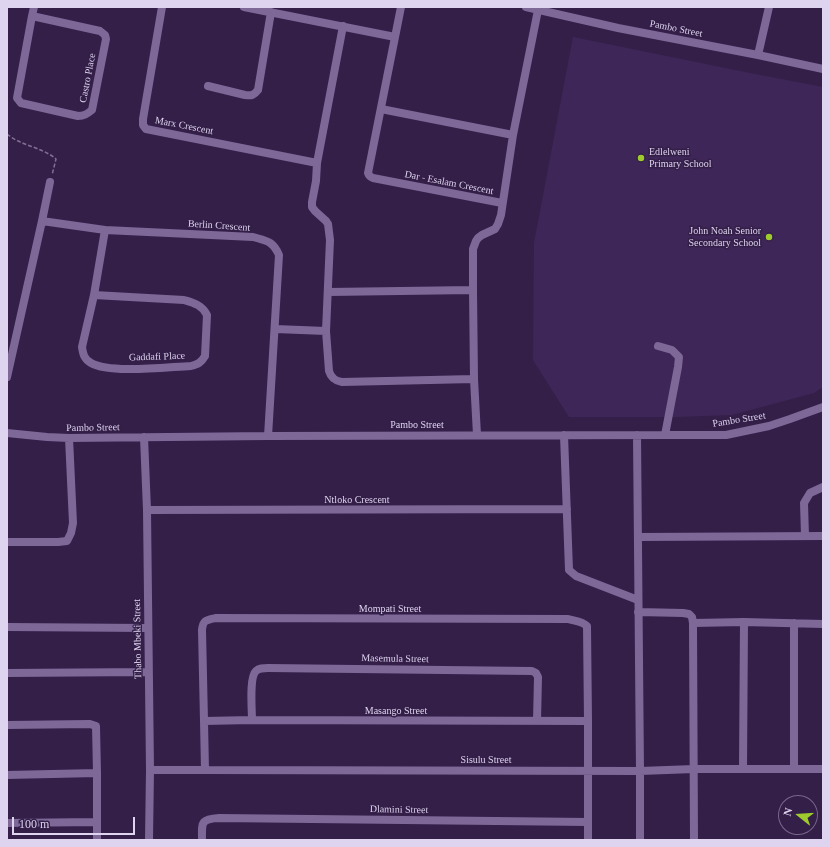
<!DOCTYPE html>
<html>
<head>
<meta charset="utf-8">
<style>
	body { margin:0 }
	#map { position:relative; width:830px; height:847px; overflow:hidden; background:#341f49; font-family:"Times New Roman",serif }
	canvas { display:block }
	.frame { position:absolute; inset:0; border:8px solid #dfd4ef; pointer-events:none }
	.north { position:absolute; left:778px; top:795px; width:40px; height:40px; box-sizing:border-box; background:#341f49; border:1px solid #78678b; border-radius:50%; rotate:287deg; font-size:11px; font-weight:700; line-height:16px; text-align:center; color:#dfd4ef }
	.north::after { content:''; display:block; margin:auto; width:14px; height:18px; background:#9fca2d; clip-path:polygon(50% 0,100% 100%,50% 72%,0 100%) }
	.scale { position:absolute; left:12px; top:817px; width:123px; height:18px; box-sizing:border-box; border:2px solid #dfd4ef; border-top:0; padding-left:5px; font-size:12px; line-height:14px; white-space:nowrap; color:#dfd4ef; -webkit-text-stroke:3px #341f49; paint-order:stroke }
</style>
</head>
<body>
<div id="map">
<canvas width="830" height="847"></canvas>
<div class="frame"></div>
<div class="north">N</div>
<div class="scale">100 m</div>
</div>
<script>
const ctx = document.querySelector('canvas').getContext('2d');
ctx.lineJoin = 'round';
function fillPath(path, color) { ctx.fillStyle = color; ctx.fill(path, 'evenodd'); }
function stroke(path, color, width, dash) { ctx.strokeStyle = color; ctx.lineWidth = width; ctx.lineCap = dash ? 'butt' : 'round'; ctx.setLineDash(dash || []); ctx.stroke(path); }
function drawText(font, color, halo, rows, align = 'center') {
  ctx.font = font + ' "Times New Roman",serif'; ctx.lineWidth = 3; ctx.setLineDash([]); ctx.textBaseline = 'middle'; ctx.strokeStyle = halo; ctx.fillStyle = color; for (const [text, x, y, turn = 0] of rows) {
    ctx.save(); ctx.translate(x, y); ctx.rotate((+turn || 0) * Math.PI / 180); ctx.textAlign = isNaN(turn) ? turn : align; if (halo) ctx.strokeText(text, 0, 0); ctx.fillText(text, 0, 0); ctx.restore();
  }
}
fillPath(new Path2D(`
	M 573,37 L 750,73 L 823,87 L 823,387 L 814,393 L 732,415 L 675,417 L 569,417 L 533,360 L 534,243 Z`), '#3e2758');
stroke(new Path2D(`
	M 7,134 C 21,146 42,147 56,159 L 52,175`), '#807093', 1.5, [4, 2]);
stroke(new Path2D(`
	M 162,7 L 143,119 L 143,125 L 146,129 L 317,163
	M 244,7 L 395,37
	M 401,7 L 368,173 C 369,176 370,177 373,178 L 502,203
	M 526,7 L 618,28 L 758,55 L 823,69
	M 32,16 L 100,31 L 105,35 L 106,39 L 92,110 C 87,114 84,116 78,116 L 21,103 L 17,98 L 32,16 L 34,7
	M 343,26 L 317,163 L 316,181 L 312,202 L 312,207 L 315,211 L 326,221 L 328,224 L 330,240 L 326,331 L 329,371 C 331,378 335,381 342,382 L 474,379
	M 758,55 L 769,7
	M 208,86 L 245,95 C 252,96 254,95 258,90 L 271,12
	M 381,109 L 513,135
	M 42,221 L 105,230 L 253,237 C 267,241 273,241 279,255 L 268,436
	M 328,292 L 473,290
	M 94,295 L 184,300 C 194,303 202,305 207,315 L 205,356 C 201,363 198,364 191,366 C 167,367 110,374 91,363 C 84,359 83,354 82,347 L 94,295 L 105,230
	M 275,329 L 326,331
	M 658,346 L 672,350 L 679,357 L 678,367 L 665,435
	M 7,377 L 42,221 L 50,182
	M 7,433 L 47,437 L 69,438 L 268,436 L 665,435 L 726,435 L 769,426 L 790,419 L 823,407
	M 477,435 L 474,379 L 473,290 L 473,249 L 476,241 L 478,238 L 482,235 L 495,229 L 498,224 L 501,215 L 513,135 L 538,10
	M 564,435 L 569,570 L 576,576 L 638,600
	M 637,435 L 640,771 L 640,840
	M 144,437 L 147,510 L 150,770 L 149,840
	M 147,510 L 567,509
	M 805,536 L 804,503 L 810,493 L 823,487
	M 638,537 L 823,536
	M 7,542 L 58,542 L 67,541 L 71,533 L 73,523 L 69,438
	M 638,612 L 683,613 L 689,614 L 692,617 L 693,623 L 694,840
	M 693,623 L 744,622 L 823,624
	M 794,623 L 794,769
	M 7,627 L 147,628
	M 7,673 L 148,672
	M 252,720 C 252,710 249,677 256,671 C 259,668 263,668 268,668 L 532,671 L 536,673 L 538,677 L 537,721
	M 204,721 L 252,720 L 588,721
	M 7,725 L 90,724 L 96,726 L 97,773 L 97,840
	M 743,769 L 744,622
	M 150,770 L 205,770 L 640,771 L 694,769 L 823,769
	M 205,770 L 204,721 L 202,630 C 203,620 206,620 216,618 L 568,619 C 575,621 582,621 587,626 L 588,721 L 588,840
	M 7,775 L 97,773
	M 7,823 L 96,822
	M 202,840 C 202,823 200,819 219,818 L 588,822`), '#7d6898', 8);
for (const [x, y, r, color] of [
	[641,158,4,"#9fca2d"],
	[769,237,4,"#9fca2d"]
]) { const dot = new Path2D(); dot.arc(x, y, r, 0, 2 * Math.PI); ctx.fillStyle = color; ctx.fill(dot); stroke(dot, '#341f49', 1.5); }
drawText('10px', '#dfd4ef', '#341f49', [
	["Pambo Street",676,29,11],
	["Castro Place",88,78,-79],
	["Marx Crescent",184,126,11],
	["Dar - Esalam Crescent",449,183,11],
	["Berlin Crescent",219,226,4],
	["Gaddafi Place",157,357,-2],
	["Pambo Street",739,420,-9],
	["Pambo Street",417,425],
	["Pambo Street",93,428,-1],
	["Ntloko Crescent",357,500],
	["Mompati Street",390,609],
	["Thabo Mbeki Street",138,639,-91],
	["Masemula Street",395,659,1],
	["Masango Street",396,711],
	["Sisulu Street",486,760],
	["Dlamini Street",399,810,1]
]);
drawText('10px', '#dfd4ef', '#341f49', [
	["Edlelweni",649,152],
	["Primary School",649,164],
	["John Noah Senior",761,231,"right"],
	["Secondary School",761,243,"right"]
], 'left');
</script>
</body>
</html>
